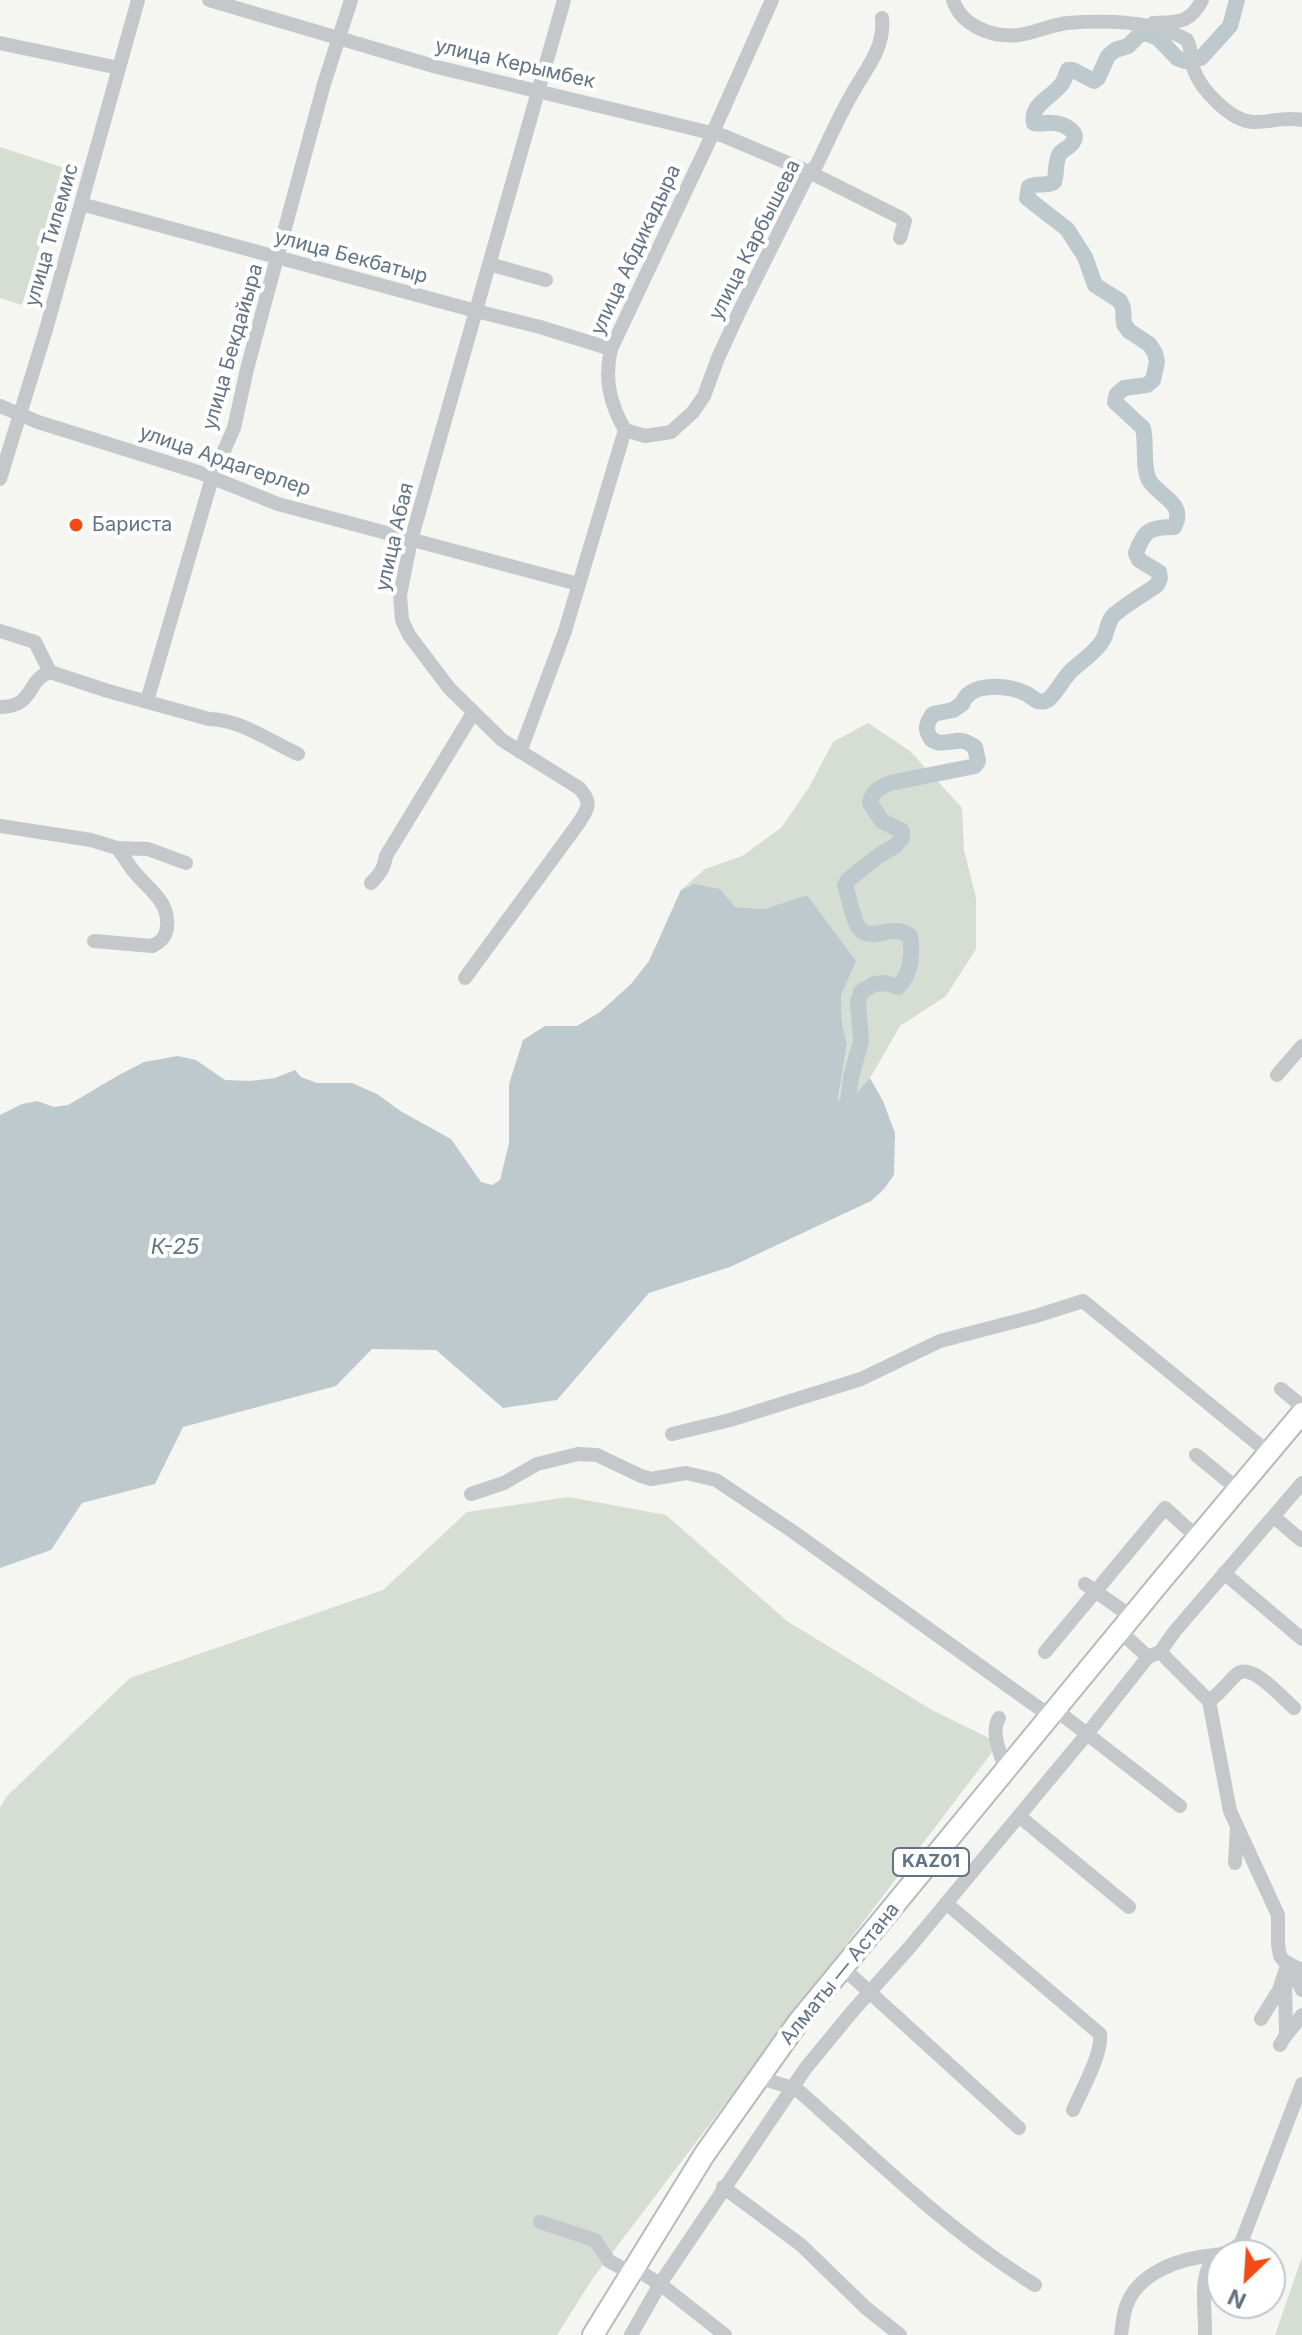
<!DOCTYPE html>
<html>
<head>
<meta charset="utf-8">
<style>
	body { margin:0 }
	#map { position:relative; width:1302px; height:2335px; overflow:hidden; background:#f5f5f1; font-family:Inter,sans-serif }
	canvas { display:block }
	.north { position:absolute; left:1206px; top:2239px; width:80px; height:80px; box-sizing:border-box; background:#fff; border:2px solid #c0c7ce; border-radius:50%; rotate:205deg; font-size:22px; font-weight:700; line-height:32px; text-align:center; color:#617485 }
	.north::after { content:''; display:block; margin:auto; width:28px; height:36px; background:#f24c14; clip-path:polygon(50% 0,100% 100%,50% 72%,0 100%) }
</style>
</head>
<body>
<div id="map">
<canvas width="1302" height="2335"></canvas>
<div class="north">N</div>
</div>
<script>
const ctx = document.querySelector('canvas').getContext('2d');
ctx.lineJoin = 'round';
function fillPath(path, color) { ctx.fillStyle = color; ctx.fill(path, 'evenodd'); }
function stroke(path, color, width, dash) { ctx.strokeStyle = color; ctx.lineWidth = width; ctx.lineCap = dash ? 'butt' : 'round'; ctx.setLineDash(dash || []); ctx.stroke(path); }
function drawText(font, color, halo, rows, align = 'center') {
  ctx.font = font + ' Inter,sans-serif'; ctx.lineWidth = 8; ctx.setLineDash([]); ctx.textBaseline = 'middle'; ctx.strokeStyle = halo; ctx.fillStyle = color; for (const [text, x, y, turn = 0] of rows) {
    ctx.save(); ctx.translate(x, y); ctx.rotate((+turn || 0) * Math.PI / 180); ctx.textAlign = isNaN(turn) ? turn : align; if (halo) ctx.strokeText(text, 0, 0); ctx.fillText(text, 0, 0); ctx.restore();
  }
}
fillPath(new Path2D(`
	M 0,147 L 64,168 L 22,305 L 0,298 Z
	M 868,723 L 910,751 L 962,808 L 964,850 L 976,898 L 976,949 L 946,996 L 900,1026 L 870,1078 L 835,1119 L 847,1044 L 842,1023 L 841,995 L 831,930 L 807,895 L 764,909 L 735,907 L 681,890 L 705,869 L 742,856 L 781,828 L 808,789 L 833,742 Z
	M 569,1497 L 666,1515 L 787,1621 L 932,1710 L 999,1743 L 593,2278 L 557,2335 L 0,2335 L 0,1808 L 6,1797 L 130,1678 L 383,1590 L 467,1512 Z
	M 1302,2257 L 1302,2335 L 1275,2335 Z`), '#d6ddd2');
fillPath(new Path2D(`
	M 695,884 L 720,889 L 735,907 L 764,909 L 807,895 L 856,961 L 841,995 L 842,1023 L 847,1044 L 835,1117 L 870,1078 L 883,1101 L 895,1133 L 894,1175 L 884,1189 L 871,1201 L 730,1267 L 649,1293 L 557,1400 L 503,1408 L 436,1350 L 372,1349 L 336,1386 L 183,1427 L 155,1484 L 82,1503 L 51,1550 L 0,1568 L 0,1115 L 22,1104 L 37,1101 L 54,1107 L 68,1105 L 119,1075 L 144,1062 L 178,1056 L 196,1060 L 225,1080 L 250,1081 L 275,1078 L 295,1070 L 301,1077 L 317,1083 L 352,1083 L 377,1094 L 402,1112 L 451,1139 L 481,1182 L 492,1185 L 500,1180 L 509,1143 L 509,1084 L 523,1040 L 545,1026 L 577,1026 L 600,1012 L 631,984 L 649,961 L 681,890 Z`), '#bec9ce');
stroke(new Path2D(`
	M 1201,58 L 1230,26 L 1237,0
	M 821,1135 L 848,1101 L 851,1077 L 861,1041 L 858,1002 L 861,992 L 874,984 L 886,983 L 898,987 C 911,974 913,954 910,936 C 893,922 873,943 860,929 C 853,922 849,896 845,885 L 848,880 L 878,856 L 895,846 L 902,838 L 902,831 L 882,821 L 870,803 C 872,791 879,788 890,783 L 975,766 L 978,761 L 975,747 C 971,745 968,742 963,741 C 952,739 933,750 928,733 C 925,726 929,720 933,714 L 953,710 L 962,704 C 970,681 1008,685 1027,694 C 1028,695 1036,700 1037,701 C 1041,702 1045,702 1049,699 C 1058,691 1063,678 1072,670 C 1083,660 1095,653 1103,640 C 1107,633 1107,624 1112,617 C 1120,608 1146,593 1157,585 L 1160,578 L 1159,572 L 1139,560 L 1136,553 C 1144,530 1150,527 1174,527 C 1187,503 1159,497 1149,480 C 1142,466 1147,444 1143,428 L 1115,402 L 1117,394 L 1124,388 L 1147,385 L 1153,380 L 1157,362 L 1155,353 L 1149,344 L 1129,331 L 1124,324 L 1123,308 L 1120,301 L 1095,285 L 1085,257 L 1067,229 L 1027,198 L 1029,187 C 1037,182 1045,187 1054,182 C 1057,174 1055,163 1059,155 C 1062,149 1070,148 1073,142 C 1081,131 1061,123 1053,123 C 1045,122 1041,125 1034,123 C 1030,103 1054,97 1063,82 C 1065,78 1066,74 1068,70 L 1073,70 L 1094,81 L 1098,78 L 1108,56 L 1115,50 L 1128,46 L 1139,35 L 1145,33 L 1158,38 L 1177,58 L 1185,61`), '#bec9ce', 16);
const highway = new Path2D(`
	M 593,2335 L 704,2155 L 799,2021 L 1161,1581 L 1302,1413`);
stroke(highway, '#b6babd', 24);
stroke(new Path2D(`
	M 209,0 L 437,67 L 724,136 L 809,172 L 901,218 L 905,221 L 900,238
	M 953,0 C 961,26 993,38 1019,35 C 1035,33 1050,25 1067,23 C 1105,20 1154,20 1187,40 C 1192,49 1191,60 1194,70 C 1201,90 1231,121 1253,122 C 1270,123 1283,116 1302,120
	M 1153,23 C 1177,22 1190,24 1202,0
	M 0,43 L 119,68
	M 81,204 L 476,311 L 540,327 L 611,349
	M 489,264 L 546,280
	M 0,406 L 38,422 L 198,472 L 278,504 L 578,584
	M 625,430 L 645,436 L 671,432 L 693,412 L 704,396 L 718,358 L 741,308 L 809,172 L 816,166 C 828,142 839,116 853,92 C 867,67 885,48 882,18
	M 0,479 L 45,333 L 138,0
	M 0,631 L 35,642 L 50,672
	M 147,701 L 212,478 L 234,428 L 247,369 L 324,84 L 351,0
	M 0,707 C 35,707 26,680 50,672 L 108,691 L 209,719 C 238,719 270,741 298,754
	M 520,752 L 565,631 L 625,430 C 610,404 604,379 611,349 L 706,148 L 772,0
	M 0,826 L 91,840 L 117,848 L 148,849 L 186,863
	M 371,883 C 380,874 384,868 386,856 L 473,713
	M 94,941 L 152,946 C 161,942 166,937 167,927 C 170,900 146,888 132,869 C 127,862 122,854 117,848
	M 465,978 L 578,824 C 588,808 593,803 579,788 L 502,740 L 449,688 L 409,635 L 402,620 L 400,595 L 411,540 L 564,0
	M 1277,1075 L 1302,1046
	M 1281,1389 L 1302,1406
	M 672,1434 L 730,1420 L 861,1379 L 940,1341 L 1036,1316 L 1083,1301 L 1269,1453
	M 1196,1455 L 1239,1490
	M 471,1494 L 504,1483 L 537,1464 L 578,1454 L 597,1455 L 641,1476 L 651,1479 L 686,1473 L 716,1480 L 792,1531 L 1050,1716
	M 1274,1517 L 1301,1540
	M 1224,1573 L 1302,1639
	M 1085,1584 L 1132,1617
	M 1121,1632 L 1148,1657
	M 1045,1652 L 1165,1508 L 1198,1538
	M 1160,1652 L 1209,1701 L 1230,1811 L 1278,1915 L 1278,1944 L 1280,1956 L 1285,1962 L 1302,1970
	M 1209,1701 C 1220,1694 1227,1683 1237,1674 C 1252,1662 1282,1698 1294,1708
	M 1056,1710 L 1180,1806
	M 999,1718 C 990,1732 1001,1755 1006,1771
	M 1019,1816 L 1129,1907
	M 1235,1863 L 1237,1828
	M 946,1903 L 1100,2034 C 1103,2052 1081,2092 1073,2110
	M 1288,1963 L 1302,1990
	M 843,1968 L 1019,2128
	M 1285,1979 L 1286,2034
	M 1261,2019 L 1279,1990 L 1288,1963
	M 1280,2045 C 1286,2033 1295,2026 1302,2015
	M 759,2077 C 773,2083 788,2085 800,2092 C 876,2159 949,2232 1035,2285
	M 723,2187 L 801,2245 L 866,2308 L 900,2335
	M 540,2222 L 595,2240 L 609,2261 L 631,2273
	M 634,2268 L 660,2284 L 725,2335
	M 631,2335 L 660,2284 L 805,2069 L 851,2013 L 909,1948 L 1087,1734 L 1148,1657 L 1160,1652 L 1175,1631 L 1302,1483
	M 1121,2335 C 1122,2327 1123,2318 1125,2310 C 1134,2277 1170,2262 1200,2257 C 1217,2254 1227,2256 1241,2243 L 1302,2084
	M 1205,2335 C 1206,2310 1197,2273 1217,2255`), '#c4c8cb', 14);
stroke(highway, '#fff', 20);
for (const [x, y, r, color] of [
	[76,525,8,"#f24c14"]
]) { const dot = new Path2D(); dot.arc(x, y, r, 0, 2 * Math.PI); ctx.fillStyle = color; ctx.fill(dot); stroke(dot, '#fff', 3); }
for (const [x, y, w] of [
	[931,1862,76]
]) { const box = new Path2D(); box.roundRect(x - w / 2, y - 14, w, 28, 6); ctx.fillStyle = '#fff'; ctx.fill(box); stroke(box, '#617485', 2); }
drawText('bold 18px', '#617485', null, [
	["KАZ01",931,1862]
]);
drawText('20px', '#617485', '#fff', [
	["улица Керымбек",515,64,13],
	["улица Тилемис",52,235,-74],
	["улица Карбышева",755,240,-63],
	["улица Абдикадыра",636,250,-65],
	["улица Бекбатыр",351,257,15],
	["улица Бекдайыра",233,347,-74],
	["улица Ардагерлер",225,461,19],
	["улица Абая",395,537,-77],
	["Алматы — Астана",840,1974,-51]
]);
drawText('20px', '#617485', '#fff', [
	["Бариста",92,525]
], 'left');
drawText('italic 22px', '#5d7782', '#fff', [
	["К-25",175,1247]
]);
</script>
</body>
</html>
